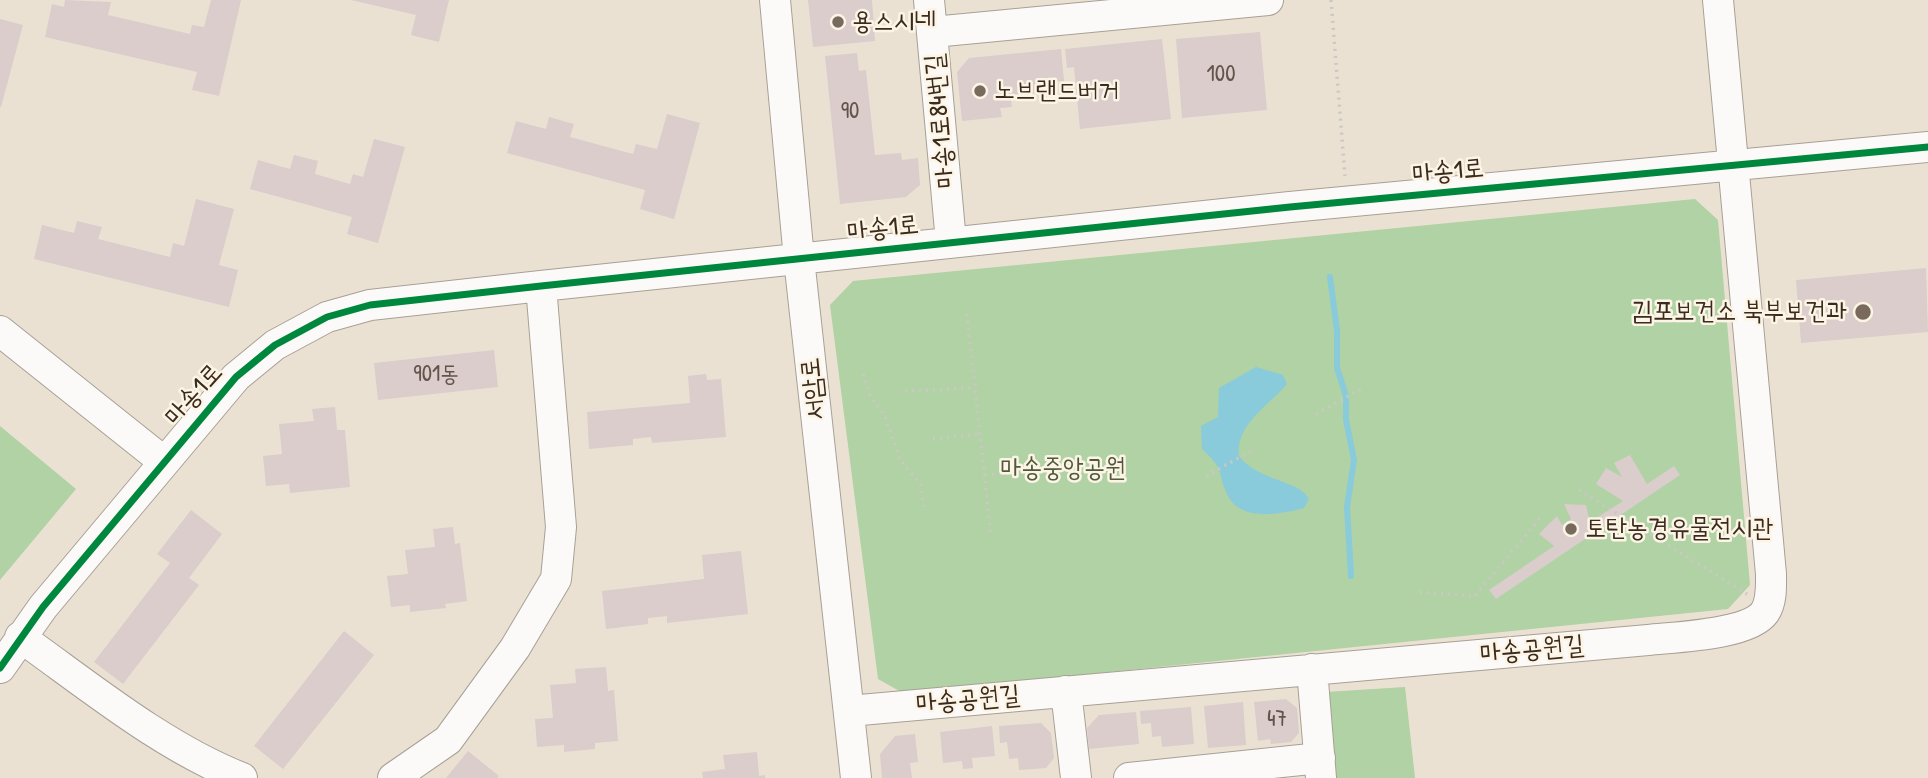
<!DOCTYPE html>
<html>
<head>
<meta charset="utf-8">
<style>
	body { margin:0 }
	canvas { display:block; background:#eae1d2 }
</style>
</head>
<body>
<canvas width="1928" height="778"></canvas>
<script>
const ctx = document.querySelector('canvas').getContext('2d');
ctx.lineJoin = 'round';
function fillPath(path, color) { ctx.fillStyle = color; ctx.fill(path, 'evenodd'); }
function stroke(path, color, width, dash) { ctx.strokeStyle = color; ctx.lineWidth = width; ctx.lineCap = dash ? 'butt' : 'round'; ctx.setLineDash(dash || []); ctx.stroke(path); }
function drawText(font, color, halo, rows, align = 'center') {
  ctx.font = font + ' "Patrick Hand","Poor Story",sans-serif'; ctx.lineWidth = 5; ctx.setLineDash([]); ctx.textBaseline = 'middle'; ctx.strokeStyle = halo; ctx.fillStyle = color; for (const [text, x, y, turn = 0] of rows) {
    ctx.save(); ctx.translate(x, y); ctx.rotate((+turn || 0) * Math.PI / 180); ctx.textAlign = isNaN(turn) ? turn : align; if (halo) ctx.strokeText(text, 0, 0); ctx.fillText(text, 0, 0); ctx.restore();
  }
}
fillPath(new Path2D(`
	M 1695,199 L 1718,220 L 1750,585 L 1728,609 L 903,693 L 878,679 L 830,305 L 853,281 Z
	M 0,426 L 76,489 L 0,580 Z
	M 1405,687 L 1415,778 L 1334,778 L 1326,692 Z`), '#b0d2a5');
fillPath(new Path2D(`
	M 1256,367 L 1283,375 L 1287,384 C 1268,406 1235,425 1239,456 C 1257,481 1300,480 1309,499 L 1304,508 C 1282,514 1241,522 1228,496 C 1216,471 1226,471 1202,449 L 1201,426 L 1218,417 L 1219,388 Z`), '#89cbda');
stroke(new Path2D(`
	M 1330,277 L 1337,330 L 1337,368 L 1346,396 L 1346,420 L 1354,460 L 1347,507 L 1351,576`), '#89cbda', 6);
fillPath(new Path2D(`
	M 65,0 L 111,2 L 108,15 L 190,34 L 192,25 L 204,27 L 211,0 L 241,0 L 219,96 L 192,90 L 197,72 L 45,37 L 52,4 L 64,7 Z
	M 351,0 L 449,0 L 439,42 L 411,35 L 416,15 Z
	M 808,0 L 872,0 L 875,41 L 813,47 Z
	M 0,19 L 23,25 L 1,107 L 0,107 Z
	M 1260,32 L 1267,110 L 1182,118 L 1176,39 Z
	M 1162,39 L 1171,119 L 1080,129 L 1074,67 L 1067,68 L 1065,49 Z
	M 1061,49 L 1064,81 L 1041,83 L 1031,97 L 1011,100 L 1012,107 L 1000,108 L 1002,117 L 962,121 L 957,72 L 969,58 Z
	M 857,53 L 859,71 L 866,70 L 875,155 L 901,153 L 902,160 L 918,158 L 920,185 L 906,197 L 840,204 L 825,56 Z
	M 667,114 L 700,123 L 674,219 L 640,209 L 645,190 L 507,153 L 516,121 L 546,129 L 549,117 L 574,124 L 570,137 L 633,154 L 636,144 L 657,149 Z
	M 374,139 L 405,147 L 378,243 L 347,234 L 352,217 L 250,189 L 258,160 L 290,169 L 294,155 L 318,161 L 315,174 L 350,184 L 353,174 L 363,177 Z
	M 196,199 L 234,209 L 219,265 L 238,270 L 229,307 L 34,259 L 42,225 L 74,233 L 77,221 L 102,227 L 98,239 L 170,257 L 173,243 L 184,246 Z
	M 1926,268 L 1928,332 L 1801,343 L 1796,280 Z
	M 494,350 L 498,387 L 378,400 L 374,363 Z
	M 706,374 L 707,380 L 721,379 L 726,437 L 652,443 L 651,437 L 633,439 L 633,445 L 589,449 L 587,412 L 690,403 L 688,376 Z
	M 335,407 L 337,430 L 345,430 L 350,487 L 290,493 L 289,484 L 266,486 L 263,456 L 282,454 L 279,424 L 314,421 L 312,409 Z
	M 1630,455 L 1647,484 L 1674,466 L 1680,475 L 1496,599 L 1489,590 L 1554,546 L 1539,534 L 1557,516 L 1562,525 L 1571,519 L 1564,504 L 1586,505 L 1590,522 L 1623,501 L 1596,484 L 1606,468 L 1622,477 L 1614,463 Z
	M 191,510 L 222,534 L 189,578 L 199,585 L 123,684 L 94,662 L 170,563 L 157,554 Z
	M 453,527 L 455,544 L 460,543 L 467,601 L 445,604 L 446,608 L 410,612 L 410,605 L 391,607 L 387,576 L 408,574 L 405,550 L 435,547 L 433,529 Z
	M 741,551 L 748,614 L 667,623 L 667,616 L 648,618 L 648,624 L 606,629 L 602,591 L 704,579 L 702,555 Z
	M 344,631 L 374,655 L 283,769 L 254,746 Z
	M 606,667 L 608,691 L 614,690 L 618,741 L 595,743 L 595,749 L 564,752 L 564,745 L 537,747 L 535,719 L 553,718 L 550,685 L 576,683 L 575,669 Z
	M 1286,699 L 1297,708 L 1299,733 L 1291,742 L 1271,744 L 1270,739 L 1258,741 L 1254,702 Z
	M 1243,702 L 1246,745 L 1208,748 L 1204,706 Z
	M 1191,707 L 1194,744 L 1162,747 L 1161,736 L 1152,737 L 1151,723 L 1141,724 L 1140,711 Z
	M 1136,712 L 1139,744 L 1089,749 L 1087,728 L 1099,715 Z
	M 1041,723 L 1051,733 L 1054,758 L 1046,768 L 1019,770 L 1018,758 L 1009,759 L 1007,742 L 1000,743 L 999,726 Z
	M 992,726 L 995,756 L 972,758 L 973,768 L 963,769 L 962,761 L 943,763 L 940,732 Z
	M 915,734 L 918,762 L 910,763 L 912,778 L 882,778 L 880,754 L 895,736 Z
	M 468,751 L 499,776 L 497,778 L 446,778 Z
	M 757,752 L 759,776 L 765,775 L 765,778 L 703,778 L 702,772 L 725,769 L 723,755 Z`), '#dacdcc');
const minor = new Path2D(`
	M 775,0 L 799,259 L 856,778
	M 929,0 L 951,242
	M 933,32 L 1268,0
	M 0,331 L 163,461
	M 20,637 C 89,686 163,747 242,778
	M 0,668 L 43,607 L 236,377 L 275,345 L 327,317 L 370,305 L 541,286 L 1290,207 L 1928,147
	M 1312,669 L 1321,778
	M 1066,691 L 1076,778
	M 849,711 L 1648,640 C 1675,637 1749,635 1765,612 C 1772,601 1771,587 1771,574 L 1718,0
	M 393,778 L 448,740 L 515,648 L 556,579 L 561,527 L 541,286
	M 1129,778 L 1320,758`);
stroke(minor, '#a7a096', 32);
stroke(new Path2D(`
	M 1331,0 L 1345,176
	M 967,314 L 991,536
	M 863,374 L 869,394 L 885,416 L 900,460 L 921,485 L 924,510
	M 905,391 L 975,388
	M 1316,414 L 1363,388
	M 933,439 L 980,434
	M 985,475 L 1049,471
	M 1206,476 L 1251,451
	M 1579,490 L 1747,594
	M 1420,592 L 1475,596 L 1541,517`), '#cbc8c4', 3.5, [2, 5]);
stroke(minor, '#fcfaf8', 30);
stroke(new Path2D(`
	M 0,668 L 43,607 L 236,377 L 275,345 L 327,317 L 370,305 L 541,286 L 1290,207 L 1928,147`), '#00873e', 7);
for (const [x, y, r, color] of [
	[838,22,7,"#786a5d"],
	[980,91,7,"#786a5d"],
	[1863,312,9,"#786a5d"],
	[1571,529,7,"#786a5d"]
]) { const dot = new Path2D(); dot.arc(x, y, r, 0, 2 * Math.PI); ctx.fillStyle = color; ctx.fill(dot); stroke(dot, '#fcf5e5', 2.5); }
drawText('23px', '#63534a', null, [
	["100",1221,75],
	["90",850,112],
	["901동",436,375],
	["47",1277,720]
]);
drawText('26px', '#3b2a1e', '#fcf5e5', [
	["용스시네",852,22],
	["노브랜드버거",994,91],
	["김포보건소 북부보건과",1847,312,"right"],
	["토탄농경유물전시관",1585,529]
], 'left');
drawText('26px', '#3b2a1e', '#fcf5e5', [
	["마송1로84번길",941,121,-95],
	["마송1로",1448,172,-5],
	["마송1로",883,229,-6],
	["서암로",814,389,-96],
	["마송1로",194,395,-48],
	["마송공원길",1532,650,-5],
	["마송공원길",968,700,-5]
]);
drawText('26px', '#50593c', '#fcf5e5', [
	["마송중앙공원",1063,469]
]);
</script>
</body>
</html>
